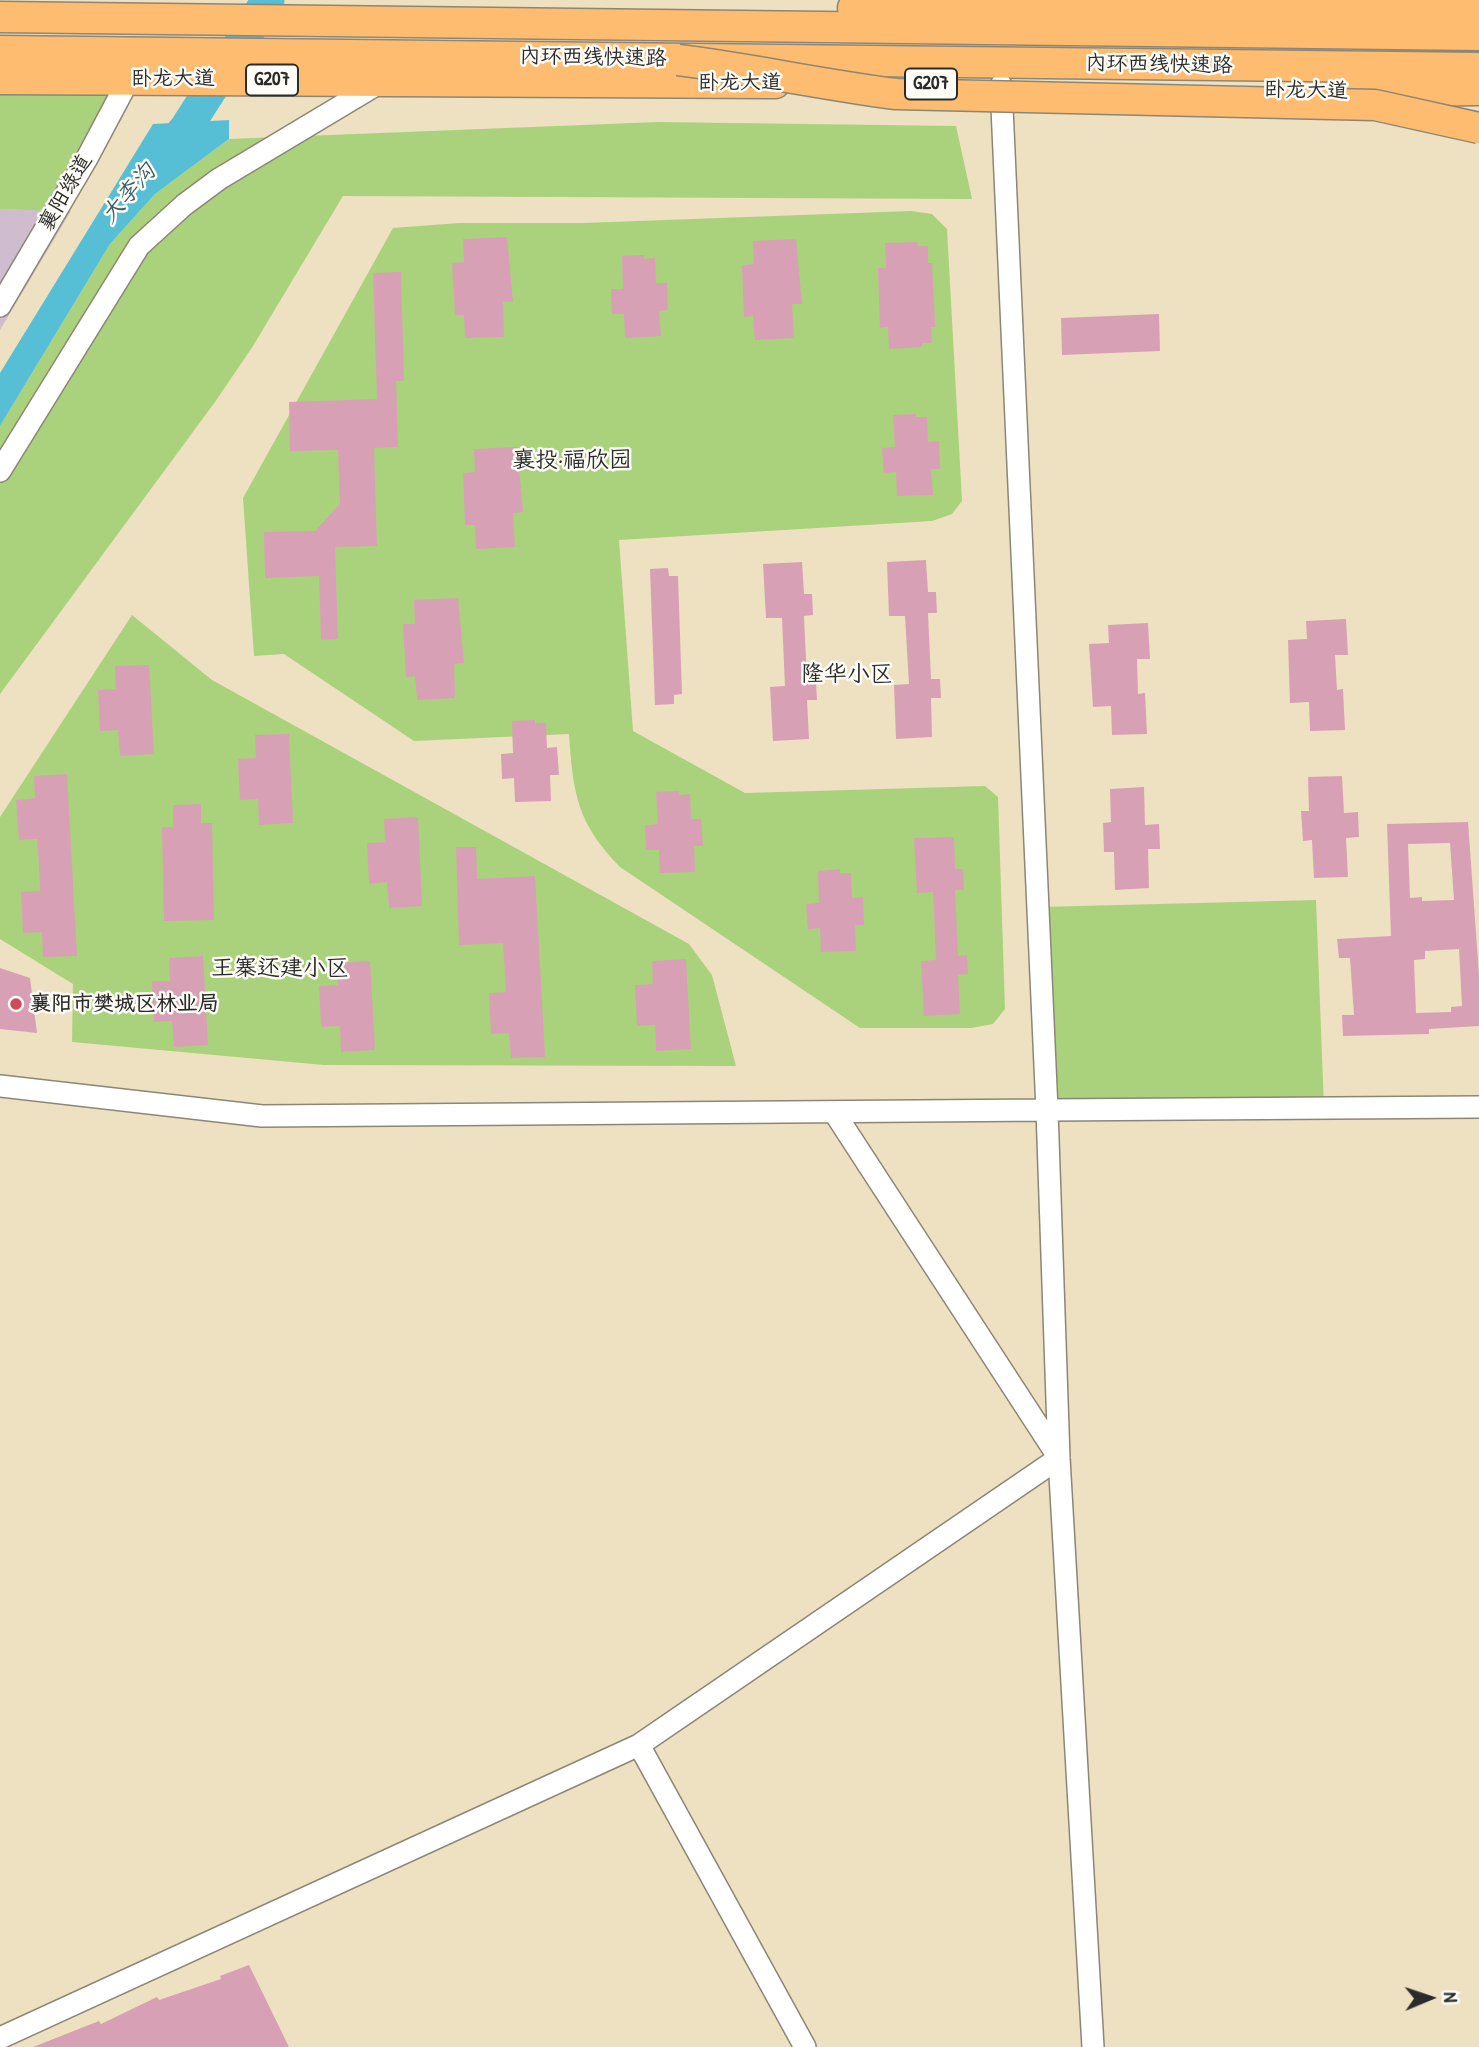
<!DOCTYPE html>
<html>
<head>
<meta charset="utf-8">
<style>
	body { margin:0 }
	#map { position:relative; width:1479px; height:2047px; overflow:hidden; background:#ede1c1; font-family:"Patrick Hand",sans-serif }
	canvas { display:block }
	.north { position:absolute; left:1395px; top:1963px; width:70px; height:70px; -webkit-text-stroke:5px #fdfcf7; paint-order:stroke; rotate:88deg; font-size:19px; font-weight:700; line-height:28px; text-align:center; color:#2b2b2b }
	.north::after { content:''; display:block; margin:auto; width:24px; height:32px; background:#2b2b2b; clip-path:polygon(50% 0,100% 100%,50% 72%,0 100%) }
</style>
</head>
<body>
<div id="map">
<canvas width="1479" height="2047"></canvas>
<div class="north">N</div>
</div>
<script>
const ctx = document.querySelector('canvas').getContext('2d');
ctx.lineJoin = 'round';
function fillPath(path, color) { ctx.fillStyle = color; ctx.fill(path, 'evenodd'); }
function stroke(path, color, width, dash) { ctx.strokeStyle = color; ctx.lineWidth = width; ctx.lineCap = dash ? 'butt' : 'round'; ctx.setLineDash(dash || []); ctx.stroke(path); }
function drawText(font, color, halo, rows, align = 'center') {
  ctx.font = font + ' "Patrick Hand","LXGW WenKai TC",sans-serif'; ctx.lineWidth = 5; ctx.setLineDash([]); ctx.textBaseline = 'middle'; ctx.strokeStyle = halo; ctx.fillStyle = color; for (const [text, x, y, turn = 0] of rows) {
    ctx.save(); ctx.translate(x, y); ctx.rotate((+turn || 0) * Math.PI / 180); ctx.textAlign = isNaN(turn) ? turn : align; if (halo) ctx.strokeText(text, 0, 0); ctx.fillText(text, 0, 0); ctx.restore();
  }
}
fillPath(new Path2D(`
	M 0,209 L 71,211 L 0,330 Z`), '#cfbdcf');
fillPath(new Path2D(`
	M 0,79 L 129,79 L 56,211 L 0,209 Z
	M 658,122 L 956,126 L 972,199 L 343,196 L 253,346 L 215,402 L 0,694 L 0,426 L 110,244 L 155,194 L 229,139 Z
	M 911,211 L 932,214 L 947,229 L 962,501 L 952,514 L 932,521 L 619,540 L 633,731 L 745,793 L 985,786 L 998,797 L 1005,1009 L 993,1024 L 971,1028 L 860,1028 L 620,867 C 577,823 573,794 569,734 L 414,741 L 284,654 L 254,656 L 243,498 L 393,228 L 459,223 L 583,223 Z
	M 132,615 L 212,680 L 689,944 L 712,975 L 736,1066 L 324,1065 L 72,1042 L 73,984 L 0,939 L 0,817 Z
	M 1316,900 L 1324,1108 L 1047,1110 L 1040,907 Z`), '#aad27c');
fillPath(new Path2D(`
	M 229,120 L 229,139 L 155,194 L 110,244 L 0,426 L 0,373 L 153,124 Z`), '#57bfd5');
stroke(new Path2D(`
	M 161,157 L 186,128 L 268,0`), '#57bfd5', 33);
fillPath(new Path2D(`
	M 507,237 L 513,302 L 503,302 L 504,337 L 465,338 L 464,315 L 455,315 L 452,263 L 464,262 L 463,239 Z
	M 796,239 L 802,304 L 792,304 L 794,338 L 755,340 L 753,316 L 744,317 L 742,265 L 754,264 L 753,241 Z
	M 917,242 L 918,246 L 928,246 L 928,263 L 932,263 L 935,327 L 931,327 L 932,343 L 922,343 L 922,347 L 889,349 L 888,327 L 880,328 L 878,268 L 886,268 L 885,243 Z
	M 644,255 L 644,259 L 655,258 L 656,283 L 667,283 L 668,310 L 659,311 L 661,336 L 625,338 L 624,314 L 612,314 L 611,289 L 623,289 L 622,256 Z
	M 401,272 L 404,381 L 396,381 L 398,447 L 374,448 L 377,546 L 335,547 L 338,639 L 321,640 L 319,576 L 265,578 L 264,532 L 315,531 L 340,504 L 338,450 L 290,451 L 289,402 L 377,399 L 373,273 Z
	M 1159,314 L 1160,351 L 1062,355 L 1061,318 Z
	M 916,414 L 916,417 L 927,417 L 928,442 L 939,441 L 940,469 L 931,469 L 933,495 L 897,496 L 896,472 L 884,473 L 882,448 L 895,447 L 893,415 Z
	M 517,447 L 523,512 L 513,513 L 515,547 L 476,549 L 475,525 L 465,525 L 463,473 L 475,472 L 474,449 Z
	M 926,560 L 928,592 L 936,592 L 937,613 L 928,613 L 931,679 L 940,679 L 941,698 L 931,698 L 932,737 L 896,739 L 894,685 L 909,684 L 905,616 L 889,616 L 887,562 Z
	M 802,562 L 804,594 L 812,594 L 813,615 L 804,616 L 807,681 L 816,681 L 817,700 L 807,700 L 809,739 L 773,741 L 770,687 L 785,686 L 782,618 L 766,618 L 763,564 Z
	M 668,568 L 669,576 L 678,576 L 682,694 L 674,695 L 674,704 L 655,705 L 650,569 Z
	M 458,598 L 464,663 L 454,664 L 455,698 L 417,700 L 415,676 L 406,677 L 403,624 L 415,624 L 414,600 Z
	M 1346,619 L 1348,655 L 1335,655 L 1337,690 L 1343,689 L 1345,730 L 1310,731 L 1309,702 L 1290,703 L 1288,640 L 1307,639 L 1306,621 Z
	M 1148,623 L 1150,659 L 1137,659 L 1138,694 L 1145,693 L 1147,734 L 1112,735 L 1111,706 L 1093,707 L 1089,644 L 1109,643 L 1108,625 Z
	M 149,665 L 154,754 L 120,756 L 118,730 L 100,731 L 98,690 L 116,689 L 115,666 Z
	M 535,720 L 535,723 L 546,723 L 547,748 L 557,747 L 559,775 L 550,775 L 551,801 L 515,802 L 514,778 L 502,779 L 501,754 L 513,753 L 512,721 Z
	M 289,734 L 293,823 L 259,825 L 258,799 L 240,800 L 238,759 L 256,758 L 255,735 Z
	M 67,774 L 77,956 L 43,957 L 42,932 L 23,933 L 21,892 L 40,891 L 39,865 L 37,839 L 19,840 L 16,800 L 35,798 L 34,776 Z
	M 1342,776 L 1344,813 L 1358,812 L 1359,837 L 1346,838 L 1348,877 L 1314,878 L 1312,840 L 1303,841 L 1301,811 L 1309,811 L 1308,777 Z
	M 1144,787 L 1145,825 L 1159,824 L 1160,849 L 1148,849 L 1149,888 L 1115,890 L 1114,852 L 1104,852 L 1103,823 L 1111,822 L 1110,789 Z
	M 679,791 L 679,795 L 690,794 L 691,819 L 701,819 L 703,846 L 694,846 L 695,872 L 660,873 L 659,850 L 646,850 L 645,825 L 658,824 L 656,792 Z
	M 201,804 L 201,823 L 212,823 L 214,920 L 164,921 L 162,827 L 173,827 L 173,805 Z
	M 418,817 L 422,906 L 389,908 L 387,882 L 369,884 L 367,843 L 385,842 L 384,819 Z
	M 1468,822 L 1479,975 L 1479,1026 L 1429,1029 L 1429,1034 L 1343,1036 L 1342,1015 L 1354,1015 L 1350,958 L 1339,958 L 1337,939 L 1391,936 L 1387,824 ZM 1450,843 L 1454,900 L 1422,901 L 1422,897 L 1410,898 L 1408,844 ZM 1459,949 L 1462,1006 L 1451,1007 L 1451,1012 L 1416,1013 L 1414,960 L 1425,959 L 1425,951 Z
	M 954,837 L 955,869 L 963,869 L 964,890 L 955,890 L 958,956 L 967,955 L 968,974 L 958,975 L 960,1014 L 924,1016 L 921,961 L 936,960 L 933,892 L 917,893 L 914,838 Z
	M 456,847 L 476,847 L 477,879 L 535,876 L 545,1057 L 511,1058 L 509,1033 L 491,1034 L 489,993 L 506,992 L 503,943 L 459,945 Z
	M 840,869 L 840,873 L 851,873 L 852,898 L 863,897 L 864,925 L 855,925 L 856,951 L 821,952 L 820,928 L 808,929 L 806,904 L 819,903 L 818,871 Z
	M 203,956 L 208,1045 L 174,1047 L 172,1021 L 154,1022 L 152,981 L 170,981 L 169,958 Z
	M 686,959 L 691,1049 L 656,1051 L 655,1025 L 637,1026 L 635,985 L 653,984 L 652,961 Z
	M 370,961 L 375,1050 L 341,1052 L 340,1026 L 321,1027 L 319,986 L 338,985 L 337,963 Z
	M 0,968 L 30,978 L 37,1033 L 0,1029 Z
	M 249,1965 L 289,2047 L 33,2047 L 99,2021 L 101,2024 L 157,1997 L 159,2000 L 221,1979 L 220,1976 Z`), '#d8a0b5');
const minor = new Path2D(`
	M 0,306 L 86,160 L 129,79
	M 0,471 L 139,246 L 184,205 L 219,179 L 381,82
	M 0,1086 L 262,1116 L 1047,1110 L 1001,85
	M 639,1745 L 1059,1458 L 834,1112
	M 0,2038 L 639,1745 L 805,2047
	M 1093,2047 L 1059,1458 L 1047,1110 L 1479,1107`);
const highway = new Path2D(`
	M 979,0 L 1479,7
	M 853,8 L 999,9
	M 0,17 L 1479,35
	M 0,51 L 1479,68
	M 0,79 L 775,83
	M 1343,92 L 1479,90`);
stroke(minor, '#8c8676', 24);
stroke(highway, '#8c8676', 33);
stroke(minor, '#fff', 21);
stroke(highway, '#febc70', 30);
const highwayBridge = new Path2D(`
	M 678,60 C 752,69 823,85 896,94 L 1375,105 L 1479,128`);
stroke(highwayBridge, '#8c8676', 33, []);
stroke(highwayBridge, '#febc70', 30);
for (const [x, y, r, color] of [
	[16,1004,7,"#d1495b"]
]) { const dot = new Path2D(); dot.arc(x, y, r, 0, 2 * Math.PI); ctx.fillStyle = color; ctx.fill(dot); stroke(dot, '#fdfcf7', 2.5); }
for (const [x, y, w] of [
	[272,80,52],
	[931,84,52]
]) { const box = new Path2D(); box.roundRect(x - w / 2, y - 15.5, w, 31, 5); ctx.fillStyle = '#fdfcf7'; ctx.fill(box); stroke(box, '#2b2b2b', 2); }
drawText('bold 19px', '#2b2b2b', null, [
	["G207",272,80],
	["G207",931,84]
]);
drawText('21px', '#2b2b2b', '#fdfcf7', [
	["内环西线快速路",593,58,1],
	["内环西线快速路",1159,65,1],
	["卧龙大道",173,79],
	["卧龙大道",740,83],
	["卧龙大道",1306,91,1],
	["襄阳绿道",66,193,-60]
]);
drawText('bold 21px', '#2b2b2b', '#fdfcf7', [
	["襄阳市樊城区林业局",30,1004]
], 'left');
drawText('italic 23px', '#3a5f66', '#fdfcf7', [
	["大李沟",129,194,-49]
]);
drawText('23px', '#2b2b2b', '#fdfcf7', [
	["襄投·福欣园",572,461],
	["隆华小区",847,675],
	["王寨还建小区",280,969]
]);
</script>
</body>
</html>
